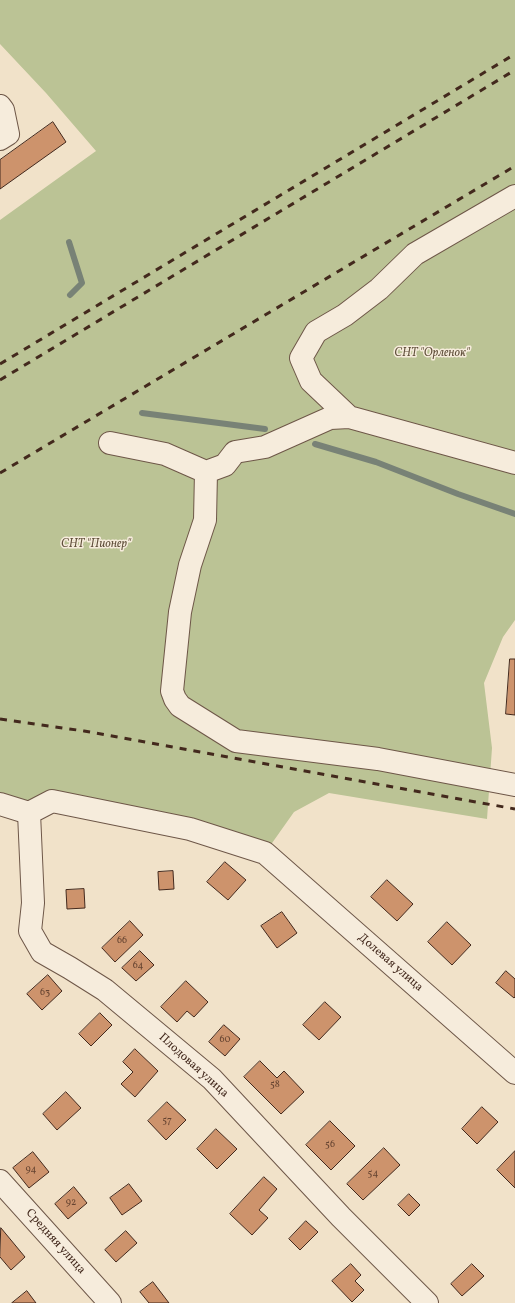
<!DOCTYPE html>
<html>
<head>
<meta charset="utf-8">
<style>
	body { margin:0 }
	canvas { display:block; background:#f1e2c9 }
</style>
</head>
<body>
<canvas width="515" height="1303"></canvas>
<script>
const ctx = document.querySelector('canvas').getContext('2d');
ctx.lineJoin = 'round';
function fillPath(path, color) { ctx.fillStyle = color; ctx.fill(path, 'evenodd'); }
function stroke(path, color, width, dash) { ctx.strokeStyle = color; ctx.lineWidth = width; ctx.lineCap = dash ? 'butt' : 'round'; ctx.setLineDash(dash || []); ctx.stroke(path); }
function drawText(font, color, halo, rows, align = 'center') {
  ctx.font = font + ' Vollkorn,serif'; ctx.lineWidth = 3; ctx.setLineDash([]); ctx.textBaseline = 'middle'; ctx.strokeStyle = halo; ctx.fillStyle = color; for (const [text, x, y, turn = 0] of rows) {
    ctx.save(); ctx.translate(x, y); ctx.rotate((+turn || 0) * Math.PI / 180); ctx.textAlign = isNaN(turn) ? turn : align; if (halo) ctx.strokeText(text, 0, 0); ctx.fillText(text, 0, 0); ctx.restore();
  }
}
fillPath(new Path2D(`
	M 0,0 L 515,0 L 515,620 L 503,637 L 484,683 L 492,748 L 487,819 L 329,793 L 294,812 L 265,853 L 190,829 L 0,804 L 0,220 L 96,151 L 46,93 L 0,44 Z`), '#bbc395');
stroke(new Path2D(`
	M 69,242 L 82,283 L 70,295
	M 142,413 L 265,429
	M 315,444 L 376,462 L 458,494 L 515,514`), '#788276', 6);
const building = new Path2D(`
	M 53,122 L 66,142 L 0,189 L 0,160 Z
	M 510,659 L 515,659 L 515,715 L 506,714 Z
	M 225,862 L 246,880 L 228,900 L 207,882 Z
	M 173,871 L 174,889 L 159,890 L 158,872 Z
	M 387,880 L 413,904 L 397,921 L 371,897 Z
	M 84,889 L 85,908 L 67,909 L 66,890 Z
	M 282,912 L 297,933 L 277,948 L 261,926 Z
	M 130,921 L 143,935 L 115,962 L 102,948 Z
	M 447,922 L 471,945 L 452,965 L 428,942 Z
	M 140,951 L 154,965 L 136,981 L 122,968 Z
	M 506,971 L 515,979 L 515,997 L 514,998 L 496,983 Z
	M 48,975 L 62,991 L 42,1010 L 27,994 Z
	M 186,981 L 208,1002 L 194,1017 L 187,1011 L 177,1022 L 161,1007 Z
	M 325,1002 L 341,1017 L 319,1040 L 303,1025 Z
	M 100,1013 L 112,1025 L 91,1046 L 79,1034 Z
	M 224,1025 L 240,1039 L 225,1056 L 209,1042 Z
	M 135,1049 L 158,1071 L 135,1097 L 121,1084 L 133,1072 L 123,1062 Z
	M 260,1061 L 277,1078 L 284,1071 L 304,1092 L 281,1114 L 244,1077 Z
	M 66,1092 L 81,1108 L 57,1130 L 43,1114 Z
	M 167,1102 L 186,1120 L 166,1140 L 148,1121 Z
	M 482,1107 L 498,1122 L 477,1144 L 462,1129 Z
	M 330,1121 L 355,1146 L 331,1170 L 306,1145 Z
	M 216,1129 L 237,1149 L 217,1169 L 197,1149 Z
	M 384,1148 L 400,1165 L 363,1200 L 347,1184 Z
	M 515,1151 L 515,1188 L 497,1170 Z
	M 33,1152 L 49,1172 L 29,1188 L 13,1168 Z
	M 264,1177 L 277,1189 L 259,1210 L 268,1218 L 252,1235 L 230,1214 Z
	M 129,1184 L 142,1201 L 122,1215 L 110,1198 Z
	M 74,1187 L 87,1203 L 68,1219 L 55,1204 Z
	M 409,1194 L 420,1205 L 409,1216 L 398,1205 Z
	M 306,1221 L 318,1232 L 300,1250 L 289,1239 Z
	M 1,1228 L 25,1257 L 11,1270 L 0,1257 Z
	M 126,1231 L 137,1243 L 116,1262 L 105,1250 Z
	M 351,1264 L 361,1275 L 355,1281 L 364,1290 L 352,1302 L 332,1281 Z
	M 472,1264 L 484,1276 L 462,1296 L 451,1284 Z
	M 153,1282 L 169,1303 L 149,1303 L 140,1292 Z
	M 27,1291 L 36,1303 L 12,1303 Z`);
fillPath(building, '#cd936c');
stroke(building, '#43291d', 1);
const minor = new Path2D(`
	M 0,106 L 3,110 L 8,134 L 0,139
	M 349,417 L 311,381 L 301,358 L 316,332 L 345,315 L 379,289 L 415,254 L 515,196
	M 110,443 L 165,454 L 206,472 L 225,465 L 235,452 L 265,447 L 330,418 L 349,417 L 515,463
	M 206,472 L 205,520 L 190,565 L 180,612 L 172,691 L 175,699 L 180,706 L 236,741 L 378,759 L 515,785
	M 0,804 L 29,813 L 52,801 L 190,829 L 265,853 L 515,1073
	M 29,813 L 33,903 L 30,931 L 42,952 L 70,968 L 105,990 L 212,1079 L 341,1217 L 427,1303
	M 0,1181 L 110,1303`);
stroke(minor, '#6e5748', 24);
stroke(minor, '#f6ecdc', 22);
stroke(new Path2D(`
	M 0,364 L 515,54
	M 0,380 L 515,70
	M 0,473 L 515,166
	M 0,719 L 84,731 L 515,809`), '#43291d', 3, [7, 7]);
drawText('10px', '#664431', null, [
	["66",122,941],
	["64",138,966],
	["63",45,993],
	["60",225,1040],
	["58",275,1085],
	["57",167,1121],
	["56",330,1145],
	["94",31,1170],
	["54",373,1174],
	["92",71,1203]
]);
drawText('italic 12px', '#61503b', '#f6ecdc', [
	["СНТ \"Орленок\"",432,354],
	["СНТ \"Пионер\"",96,545]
]);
drawText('12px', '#43291d', '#f6ecdc', [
	["Долевая улица",390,963,41],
	["Плодовая улица",193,1066,42],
	["Средняя улица",55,1242,48]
]);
</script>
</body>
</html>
